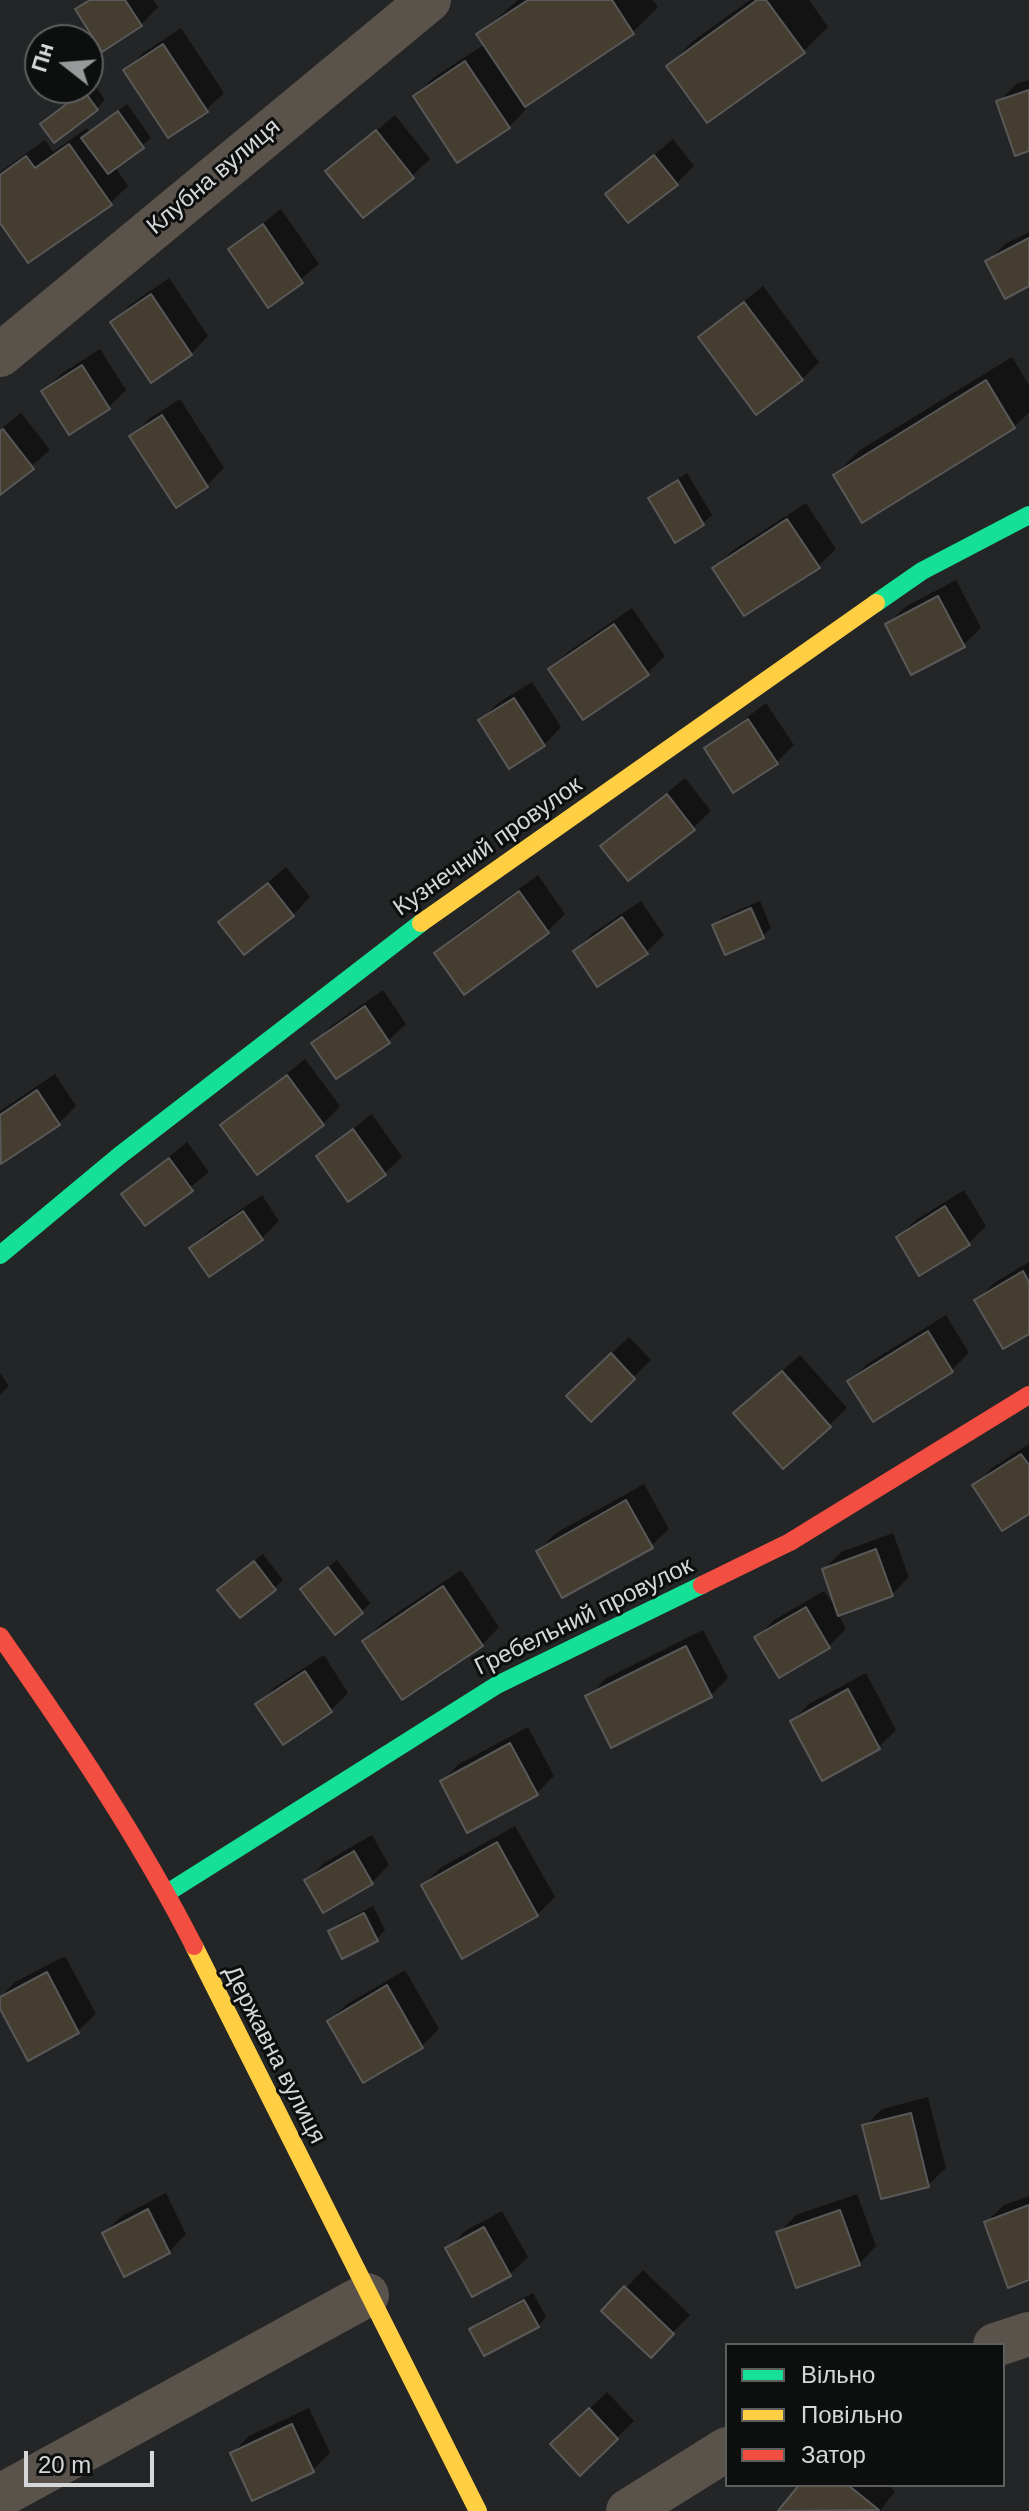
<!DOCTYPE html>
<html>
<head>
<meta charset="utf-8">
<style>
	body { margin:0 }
	#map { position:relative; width:1029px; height:2511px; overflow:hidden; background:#242526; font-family:Helvetica,sans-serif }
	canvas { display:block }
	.legend { position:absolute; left:725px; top:2343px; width:280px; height:144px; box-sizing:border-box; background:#0d0f0f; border:2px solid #5d5f5f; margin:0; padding:10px 14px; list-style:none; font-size:24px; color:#d5d7d8 }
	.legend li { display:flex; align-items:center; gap:16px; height:40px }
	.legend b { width:40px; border:2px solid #5d5f5f }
	.north { position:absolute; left:24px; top:24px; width:80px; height:80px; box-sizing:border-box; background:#0d0f0f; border:2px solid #5d5f5f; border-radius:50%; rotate:287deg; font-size:22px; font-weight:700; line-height:32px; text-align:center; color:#d5d7d8 }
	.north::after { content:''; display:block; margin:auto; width:28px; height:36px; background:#97999a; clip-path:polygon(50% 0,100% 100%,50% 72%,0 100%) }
	.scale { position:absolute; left:24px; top:2451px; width:130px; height:36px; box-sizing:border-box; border:4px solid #d5d7d8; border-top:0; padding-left:10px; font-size:24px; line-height:28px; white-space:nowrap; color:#d5d7d8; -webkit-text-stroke:6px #0d0f0f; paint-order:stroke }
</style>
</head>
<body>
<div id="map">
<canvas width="1029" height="2511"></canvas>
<ul class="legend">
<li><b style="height:10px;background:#16e098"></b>Вільно</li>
<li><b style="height:10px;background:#ffcf43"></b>Повільно</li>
<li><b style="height:10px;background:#f24e42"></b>Затор</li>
</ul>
<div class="north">Пн</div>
<div class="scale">20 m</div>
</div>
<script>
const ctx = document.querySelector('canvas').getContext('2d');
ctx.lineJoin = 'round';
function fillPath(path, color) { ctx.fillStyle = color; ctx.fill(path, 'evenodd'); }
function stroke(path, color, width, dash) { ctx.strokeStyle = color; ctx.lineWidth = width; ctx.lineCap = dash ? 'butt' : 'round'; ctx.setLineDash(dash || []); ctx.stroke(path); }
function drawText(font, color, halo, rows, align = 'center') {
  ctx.font = font + ' Helvetica,sans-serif'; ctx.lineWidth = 6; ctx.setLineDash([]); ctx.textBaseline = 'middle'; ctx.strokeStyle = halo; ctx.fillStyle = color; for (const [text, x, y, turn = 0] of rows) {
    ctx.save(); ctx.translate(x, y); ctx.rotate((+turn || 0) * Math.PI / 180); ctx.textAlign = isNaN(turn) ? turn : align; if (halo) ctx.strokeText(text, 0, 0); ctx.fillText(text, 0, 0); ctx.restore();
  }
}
fillPath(new Path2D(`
	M 87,0 L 153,0 L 158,7 L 141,25 L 78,10 Z
	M 518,0 L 653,0 L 658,7 L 633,32 L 523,105 L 526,109 L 509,127 L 415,96 L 433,78 L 485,44 L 479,34 Z
	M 750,0 L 809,0 L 828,27 L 803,52 L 668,66 L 693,41 Z
	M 181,28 L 224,93 L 206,110 L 126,70 L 143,53 Z
	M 1029,80 L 1029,149 L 999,102 L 1016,84 Z
	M 94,84 L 105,100 L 97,108 L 51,116 Z
	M 127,104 L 151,138 L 115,167 L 128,186 L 110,203 L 0,220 L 0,172 L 45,140 L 53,152 L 87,128 L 90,132 Z
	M 395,115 L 430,159 L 412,176 L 328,171 Z
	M 673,139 L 694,166 L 676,184 L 608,194 Z
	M 281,209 L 319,264 L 269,305 L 230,249 Z
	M 1029,232 L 1029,284 L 988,261 L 1005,244 Z
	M 169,278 L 208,336 L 191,354 L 113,322 L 130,305 Z
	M 763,286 L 819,362 L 802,379 L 701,337 Z
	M 100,349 L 126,390 L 109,407 L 43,392 L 61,374 Z
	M 1012,357 L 1029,385 L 1029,412 L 1014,427 L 863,521 L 835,475 L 860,450 Z
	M 180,399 L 224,468 L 207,485 L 177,505 L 132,436 L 149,419 Z
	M 21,413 L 50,450 L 0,493 L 0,430 Z
	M 687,473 L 712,515 L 703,523 L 651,498 Z
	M 806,503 L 836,549 L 818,566 L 715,568 L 732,551 Z
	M 956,580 L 981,628 L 963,645 L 887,625 L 905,607 Z
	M 632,608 L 665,656 L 647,673 L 551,669 L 568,652 Z
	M 532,682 L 561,727 L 544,745 L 481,720 L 498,703 Z
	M 766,703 L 794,745 L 777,762 L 707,748 Z
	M 685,778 L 711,811 L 693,828 L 603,846 Z
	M 286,867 L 310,897 L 293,915 L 221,922 Z
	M 538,875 L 565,914 L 548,931 L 464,992 L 436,953 L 454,936 Z
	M 641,901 L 664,935 L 646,952 L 575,951 L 593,933 Z
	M 760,901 L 771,928 L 763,936 L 714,925 L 723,917 Z
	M 383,990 L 406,1024 L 388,1041 L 313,1044 L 331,1026 Z
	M 305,1059 L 340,1106 L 323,1124 L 223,1125 Z
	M 55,1074 L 76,1106 L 59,1123 L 2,1161 L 0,1111 Z
	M 372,1114 L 402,1157 L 384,1174 L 318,1156 Z
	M 187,1142 L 209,1172 L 146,1224 L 124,1194 Z
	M 964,1190 L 986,1226 L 969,1243 L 898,1237 L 916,1220 Z
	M 262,1195 L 279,1221 L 262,1238 L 210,1275 L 192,1248 L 209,1231 Z
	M 1029,1262 L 1029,1331 L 977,1300 L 994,1283 Z
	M 946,1315 L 969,1353 L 952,1370 L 850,1382 L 867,1364 Z
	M 629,1337 L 651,1360 L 591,1419 L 586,1378 Z
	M 800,1355 L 847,1408 L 829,1425 L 736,1413 Z
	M 0,1373 L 9,1386 L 0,1395 Z
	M 1029,1444 L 1029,1512 L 975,1485 L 992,1468 Z
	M 644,1484 L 669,1529 L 651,1546 L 538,1551 L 556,1533 Z
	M 893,1533 L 909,1577 L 892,1594 L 838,1614 L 846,1629 L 829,1646 L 757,1637 L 774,1620 L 824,1591 L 839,1612 L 824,1569 L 841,1552 Z
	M 263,1554 L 283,1580 L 274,1588 L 228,1582 Z
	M 337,1560 L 370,1603 L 362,1612 L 311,1581 Z
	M 461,1570 L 499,1627 L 482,1645 L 365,1641 L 382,1623 Z
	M 703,1630 L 728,1678 L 711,1695 L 588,1697 L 605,1679 Z
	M 324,1655 L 348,1693 L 331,1710 L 283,1743 L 258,1704 L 275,1687 Z
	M 866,1673 L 896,1730 L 879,1747 L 792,1721 L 809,1704 Z
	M 528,1727 L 554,1776 L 537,1793 L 442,1781 L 459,1764 Z
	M 515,1826 L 555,1897 L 537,1915 L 463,1956 L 423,1885 L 440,1868 Z
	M 372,1835 L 389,1865 L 372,1882 L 307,1880 L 324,1863 Z
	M 373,1906 L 385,1930 L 377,1939 L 331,1932 L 339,1923 Z
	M 65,1956 L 96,2014 L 78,2031 L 0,2005 L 0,1997 L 15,1982 Z
	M 405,1970 L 439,2029 L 422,2046 L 364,2080 L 329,2021 L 347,2004 Z
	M 928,2097 L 946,2168 L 928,2185 L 865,2126 L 882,2109 Z
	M 166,2193 L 186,2234 L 169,2252 L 104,2233 L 122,2216 Z
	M 857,2194 L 876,2246 L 859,2264 L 779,2233 L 796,2215 Z
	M 1029,2196 L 1029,2278 L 986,2222 L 1004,2205 Z
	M 502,2211 L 528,2257 L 510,2274 L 473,2294 L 448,2249 L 465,2231 Z
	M 643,2270 L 690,2315 L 651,2355 L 626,2288 Z
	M 533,2293 L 546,2317 L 538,2326 L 472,2329 L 480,2321 Z
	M 607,2392 L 634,2421 L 580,2473 L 553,2444 Z
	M 309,2408 L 330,2453 L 313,2470 L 232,2453 L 249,2436 Z
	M 801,2485 L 887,2485 L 895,2491 L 880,2511 L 781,2511 Z`), '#0007');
const building = new Path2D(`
	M 90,0 L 125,0 L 142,26 L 102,52 L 75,9 Z
	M 528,0 L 612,0 L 634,34 L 525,107 L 476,34 Z
	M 757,0 L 766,0 L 805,53 L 707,123 L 666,66 Z
	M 163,44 L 208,112 L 168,138 L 123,70 Z
	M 465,61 L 510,128 L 457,163 L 413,96 Z
	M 1029,90 L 1029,151 L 1015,156 L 996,101 Z
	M 84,91 L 98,110 L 54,143 L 40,124 Z
	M 118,111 L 144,148 L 108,174 L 81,138 Z
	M 376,130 L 414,178 L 363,218 L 325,171 Z
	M 69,144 L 112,205 L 28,263 L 0,223 L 0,175 L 26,156 L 35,168 Z
	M 654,155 L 678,185 L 628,223 L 605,194 Z
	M 263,224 L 303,283 L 268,308 L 228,249 Z
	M 1029,238 L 1029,286 L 1005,299 L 985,261 Z
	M 151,294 L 192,355 L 151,383 L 110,322 Z
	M 744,302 L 803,380 L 756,415 L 698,337 Z
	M 82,365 L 110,409 L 69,435 L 41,391 Z
	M 986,380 L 1015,428 L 862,523 L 833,475 Z
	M 162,415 L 208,487 L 176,508 L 129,436 Z
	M 3,429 L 34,469 L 0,495 L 0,431 Z
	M 678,480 L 704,525 L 675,543 L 648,498 Z
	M 787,519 L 820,568 L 744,616 L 712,568 Z
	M 938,596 L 965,647 L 911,675 L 885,624 Z
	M 614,624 L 649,675 L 583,720 L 548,669 Z
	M 514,698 L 545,746 L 509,769 L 478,720 Z
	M 748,719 L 778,764 L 733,793 L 704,748 Z
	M 667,794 L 695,830 L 628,881 L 600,846 Z
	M 268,883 L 294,916 L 244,955 L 218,922 Z
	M 519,891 L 549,933 L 464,995 L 434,953 Z
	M 751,908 L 764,938 L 725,955 L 712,925 Z
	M 622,917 L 648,954 L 597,987 L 573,951 Z
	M 365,1006 L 390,1043 L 336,1079 L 311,1043 Z
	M 287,1075 L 324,1125 L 257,1175 L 220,1125 Z
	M 37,1090 L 60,1125 L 1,1164 L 0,1115 Z
	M 353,1129 L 386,1175 L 348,1202 L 316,1156 Z
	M 169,1158 L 193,1191 L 145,1226 L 121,1194 Z
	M 945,1206 L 970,1245 L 919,1276 L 896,1237 Z
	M 243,1211 L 263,1240 L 209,1277 L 189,1248 Z
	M 1023,1271 L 1029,1282 L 1029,1334 L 1003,1349 L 974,1300 Z
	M 928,1331 L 953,1372 L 873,1422 L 847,1381 Z
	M 611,1353 L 635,1379 L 591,1422 L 566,1396 Z
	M 782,1371 L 831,1427 L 783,1469 L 733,1413 Z
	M 1021,1454 L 1029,1465 L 1029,1514 L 1002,1531 L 972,1485 Z
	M 626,1500 L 653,1548 L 562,1598 L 536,1551 Z
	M 876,1549 L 893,1596 L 838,1616 L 822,1569 Z
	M 254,1561 L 276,1590 L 240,1618 L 217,1590 Z
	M 328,1567 L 363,1613 L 335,1635 L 300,1589 Z
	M 443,1586 L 483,1646 L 402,1700 L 362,1641 Z
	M 806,1607 L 830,1648 L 779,1678 L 754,1637 Z
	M 686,1646 L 712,1697 L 611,1748 L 585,1696 Z
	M 305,1671 L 332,1712 L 283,1745 L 255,1704 Z
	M 848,1689 L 880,1749 L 822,1781 L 790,1721 Z
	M 510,1743 L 538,1795 L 467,1833 L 440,1781 Z
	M 497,1842 L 538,1916 L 462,1959 L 421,1885 Z
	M 354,1851 L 373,1884 L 323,1913 L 304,1880 Z
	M 364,1913 L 378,1941 L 342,1959 L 328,1931 Z
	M 47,1972 L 79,2033 L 28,2061 L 0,2009 L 0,1997 Z
	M 387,1985 L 423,2048 L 363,2083 L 327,2021 Z
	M 911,2113 L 929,2187 L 881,2199 L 862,2125 Z
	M 1029,2205 L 1029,2280 L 1008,2288 L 984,2222 Z
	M 148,2209 L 170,2253 L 124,2277 L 102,2233 Z
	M 840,2210 L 860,2265 L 796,2288 L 776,2232 Z
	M 484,2227 L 511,2276 L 472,2297 L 445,2248 Z
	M 624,2286 L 674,2334 L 651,2358 L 601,2311 Z
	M 524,2300 L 539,2327 L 484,2356 L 469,2329 Z
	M 589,2408 L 618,2439 L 580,2476 L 550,2444 Z
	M 292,2424 L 314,2472 L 252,2501 L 230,2453 Z
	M 799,2485 L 848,2485 L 879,2510 L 778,2511 Z`);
fillPath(building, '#443d30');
stroke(building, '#595959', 2);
stroke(new Path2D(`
	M 0,355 L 429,0
	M 995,2345 L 1029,2334
	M 0,2496 L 367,2295
	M 628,2511 L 727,2449`), '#5a534b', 44);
stroke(new Path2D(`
	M 876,603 L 922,571 L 1029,515
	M 0,1255 L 119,1156 L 421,923
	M 167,1893 L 497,1685 L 702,1585`), '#16e098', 18);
stroke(new Path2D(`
	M 421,923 L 876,603
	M 194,1946 L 478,2511`), '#ffcf43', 18);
stroke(new Path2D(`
	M 702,1585 L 790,1542 L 1029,1395
	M 0,1636 C 70,1736 139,1838 194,1946`), '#f24e42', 18);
drawText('24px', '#d5d7d8', '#0d0f0f', [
	["Клубна вулиця",214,177,-40],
	["Кузнечний провулок",488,847,-35],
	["Гребельний провулок",584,1617,-26],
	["Державна вулиця",274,2055,63]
]);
</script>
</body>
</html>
